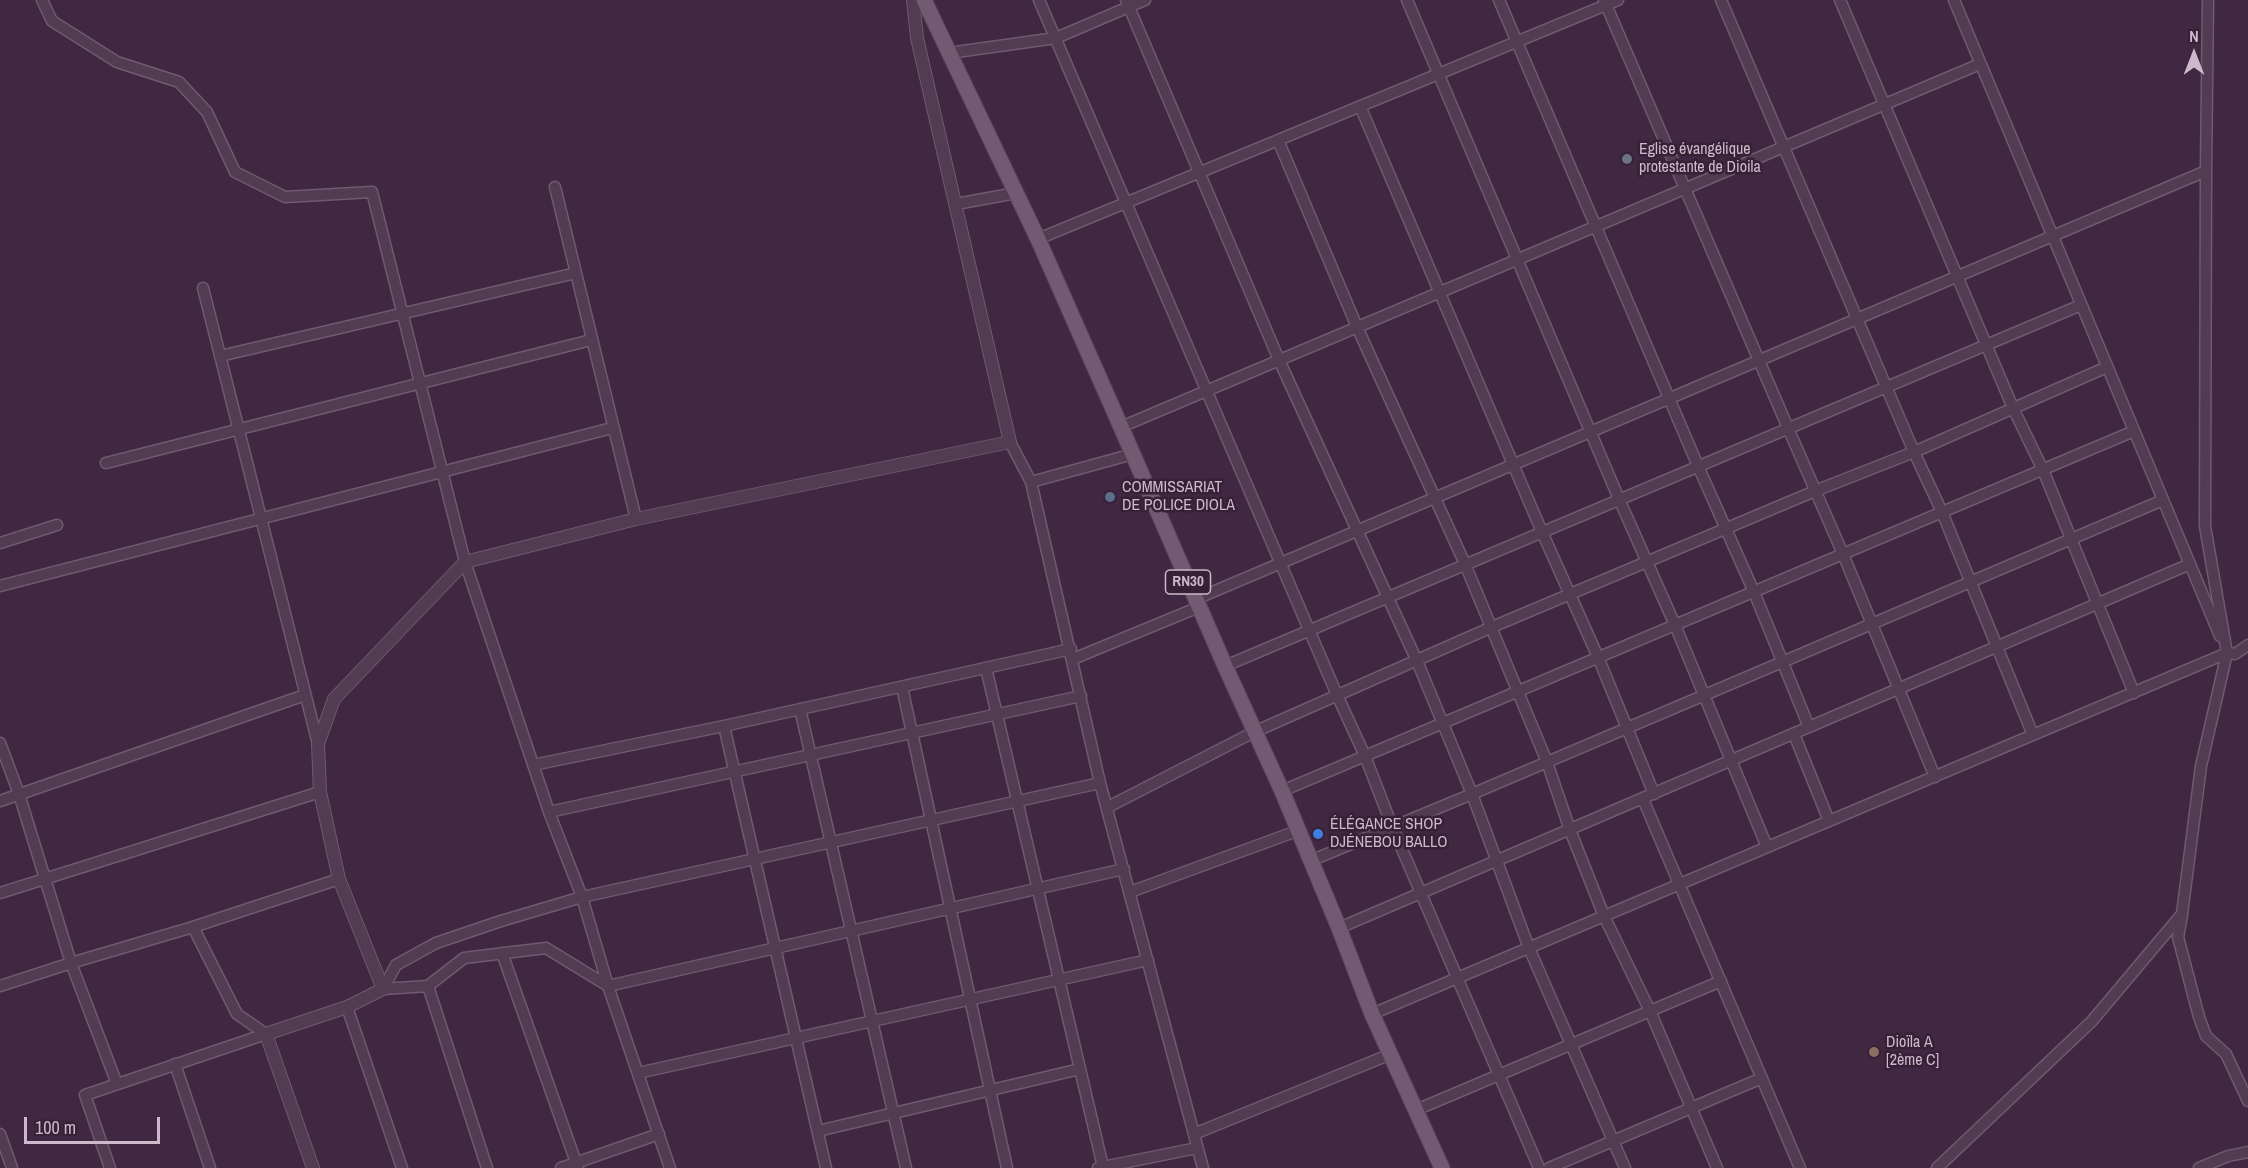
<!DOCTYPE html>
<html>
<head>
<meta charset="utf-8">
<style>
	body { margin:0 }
	#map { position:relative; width:2248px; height:1168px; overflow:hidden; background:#412842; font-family:"Archivo Narrow",sans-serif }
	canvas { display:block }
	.north { position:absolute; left:2164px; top:24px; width:60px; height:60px; -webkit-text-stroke:4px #372137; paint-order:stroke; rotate:0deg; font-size:16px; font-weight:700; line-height:24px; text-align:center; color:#ccb9cb }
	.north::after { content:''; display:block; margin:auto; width:21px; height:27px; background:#ccb9cb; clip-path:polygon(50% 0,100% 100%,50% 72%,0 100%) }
	.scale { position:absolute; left:24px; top:1117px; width:136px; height:27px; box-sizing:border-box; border:3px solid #ccb9cb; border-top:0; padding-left:8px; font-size:18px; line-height:21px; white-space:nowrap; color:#ccb9cb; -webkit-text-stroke:4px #372137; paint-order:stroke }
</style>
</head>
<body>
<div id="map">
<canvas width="2248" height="1168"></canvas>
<div class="north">N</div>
<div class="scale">100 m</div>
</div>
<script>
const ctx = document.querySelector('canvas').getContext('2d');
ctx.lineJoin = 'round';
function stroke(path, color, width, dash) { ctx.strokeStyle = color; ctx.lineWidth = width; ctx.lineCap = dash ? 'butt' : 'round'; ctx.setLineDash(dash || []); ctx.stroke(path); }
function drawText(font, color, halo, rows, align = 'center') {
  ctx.font = font + ' "Archivo Narrow",sans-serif'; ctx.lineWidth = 5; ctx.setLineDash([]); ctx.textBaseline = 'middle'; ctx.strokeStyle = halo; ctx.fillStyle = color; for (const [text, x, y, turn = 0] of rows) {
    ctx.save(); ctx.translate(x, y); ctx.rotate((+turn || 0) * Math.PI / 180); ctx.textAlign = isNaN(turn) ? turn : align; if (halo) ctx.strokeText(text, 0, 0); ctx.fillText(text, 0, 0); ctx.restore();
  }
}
const minor = new Path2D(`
	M 42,0 L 52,21 L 117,62 L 179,82 L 207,112 L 235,172 L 285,197 L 372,192 L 465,562 L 549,812 L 582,897 L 608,986 L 670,1168
	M 1039,0 L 1337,695 L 1365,756 L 1392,826 L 1539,1168
	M 1126,0 L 1279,360 L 1417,661 L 1472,794 L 1529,948 L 1625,1168
	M 1407,0 L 1619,499 L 1675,625 L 1767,847
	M 1499,0 L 1698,466 L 1754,592 L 1809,727
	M 1604,0 L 1788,428 L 1843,554 L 1935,777
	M 1721,0 L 1914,452 L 1942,512 L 2033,735
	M 1840,0 L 2013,408 L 2043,470 L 2134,693
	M 1954,0 L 2220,636
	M 949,53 L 1056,38 L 1145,0
	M 1360,106 L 1542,532 L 1598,657 L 1654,794
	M 1278,140 L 1357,327 L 1465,564 L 1547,762 L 1570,830 L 1604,916 L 1650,1011 L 1717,1168
	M 555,187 L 636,519
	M 956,204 L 1016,193
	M 1038,239 L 1618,0
	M 203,288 L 318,744
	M 220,356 L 576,273
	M 1121,427 L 1980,64
	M 1010,442 L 1031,482 L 1100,783 L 1203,1168
	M 106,463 L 591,340
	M 1031,482 L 1133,454
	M 0,543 L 57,525
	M 0,586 L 612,428
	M 1196,599 L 2206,171
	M 1073,659 L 1199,607
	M 1225,666 L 2081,305
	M 986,668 L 1103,1167
	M 902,687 L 1007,1168
	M 800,709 L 906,1168
	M 724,726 L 826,1168
	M 1794,734 L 1829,821
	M 0,743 L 19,794 L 71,963 L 117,1084
	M 533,765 L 724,726 L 1071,649
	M 1282,791 L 2134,431
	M 1643,799 L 1800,1168
	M 0,801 L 305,695
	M 1108,807 L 1254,732 L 1492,627 L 1815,491 L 1914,452 L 2107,367
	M 549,812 L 1081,696
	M 1310,861 L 1472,794 L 2163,500
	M 1130,892 L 1297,831
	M 0,893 L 320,792
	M 2182,915 L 2178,937 L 2199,1017 L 2206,1036 L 2226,1054 L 2248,1101
	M 193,927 L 237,1014 L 266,1034
	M 1339,928 L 2190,564
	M 502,953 L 578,1168
	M 0,986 L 71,963 L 193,927 L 339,879
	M 428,986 L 487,1168
	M 383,989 L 428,986 L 464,958 L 546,948 L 608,986 L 1124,869
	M 383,989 L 396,965 L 436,943 L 501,921 L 582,897 L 1100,783
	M 347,1007 L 402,1168
	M 1372,1014 L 2227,653 L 2235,654 L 2248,645
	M 175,1064 L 210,1168
	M 638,1073 L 1148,960
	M 1416,1110 L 1721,981
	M 818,1131 L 1080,1069
	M 0,1134 L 12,1168
	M 1194,1134 L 1391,1054
	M 110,1168 L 85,1095 L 266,1034
	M 561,1168 L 659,1134
	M 1098,1168 L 1197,1148
	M 1549,1168 L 1762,1078
	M 1937,1168 L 2092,1021 L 2182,914 L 2201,766 L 2227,653 L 2205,526 L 2206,171 L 2208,0
	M 2199,1168 L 2228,1156 L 2248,1152`);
const tertiary = new Path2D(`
	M 313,1168 L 266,1034 L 347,1007 L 383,989 L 339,879 L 320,792 L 318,744 L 334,699 L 465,562 L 636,519 L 1010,442 L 917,38 L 913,0`);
const primary = new Path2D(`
	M 924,0 L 1038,239 L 1121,427 L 1225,666 L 1282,791 L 1339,928 L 1372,1014 L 1442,1168`);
stroke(minor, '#6f5a6f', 13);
stroke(tertiary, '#6f5a6f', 14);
stroke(primary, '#584358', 17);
stroke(minor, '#513c52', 10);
stroke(tertiary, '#513c52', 12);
stroke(primary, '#715a72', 15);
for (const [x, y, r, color] of [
	[1627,159,6,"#6b7280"],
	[1110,497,6,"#5c6f8a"],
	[1318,834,6,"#3f7fe0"],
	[1874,1052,6,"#8d6e63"]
]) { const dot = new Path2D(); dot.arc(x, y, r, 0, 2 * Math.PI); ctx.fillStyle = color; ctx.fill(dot); stroke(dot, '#372137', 2); }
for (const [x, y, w] of [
	[1188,582,45]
]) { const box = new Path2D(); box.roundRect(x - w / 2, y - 12, w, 24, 4.5); ctx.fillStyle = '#372137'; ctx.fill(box); stroke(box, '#ccb9cb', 1.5); }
drawText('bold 15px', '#ccb9cb', null, [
	["RN30",1188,582]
]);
drawText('16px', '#ccb9cb', '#372137', [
	["Eglise évangélique",1639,150],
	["protestante de Dioila",1639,168],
	["COMMISSARIAT",1122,488],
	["DE POLICE DIOLA",1122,506],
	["ÉLÉGANCE SHOP",1330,825],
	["DJÉNEBOU BALLO",1330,843],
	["Dioïla A",1886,1043],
	["[2ème C]",1886,1061]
], 'left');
</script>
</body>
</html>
